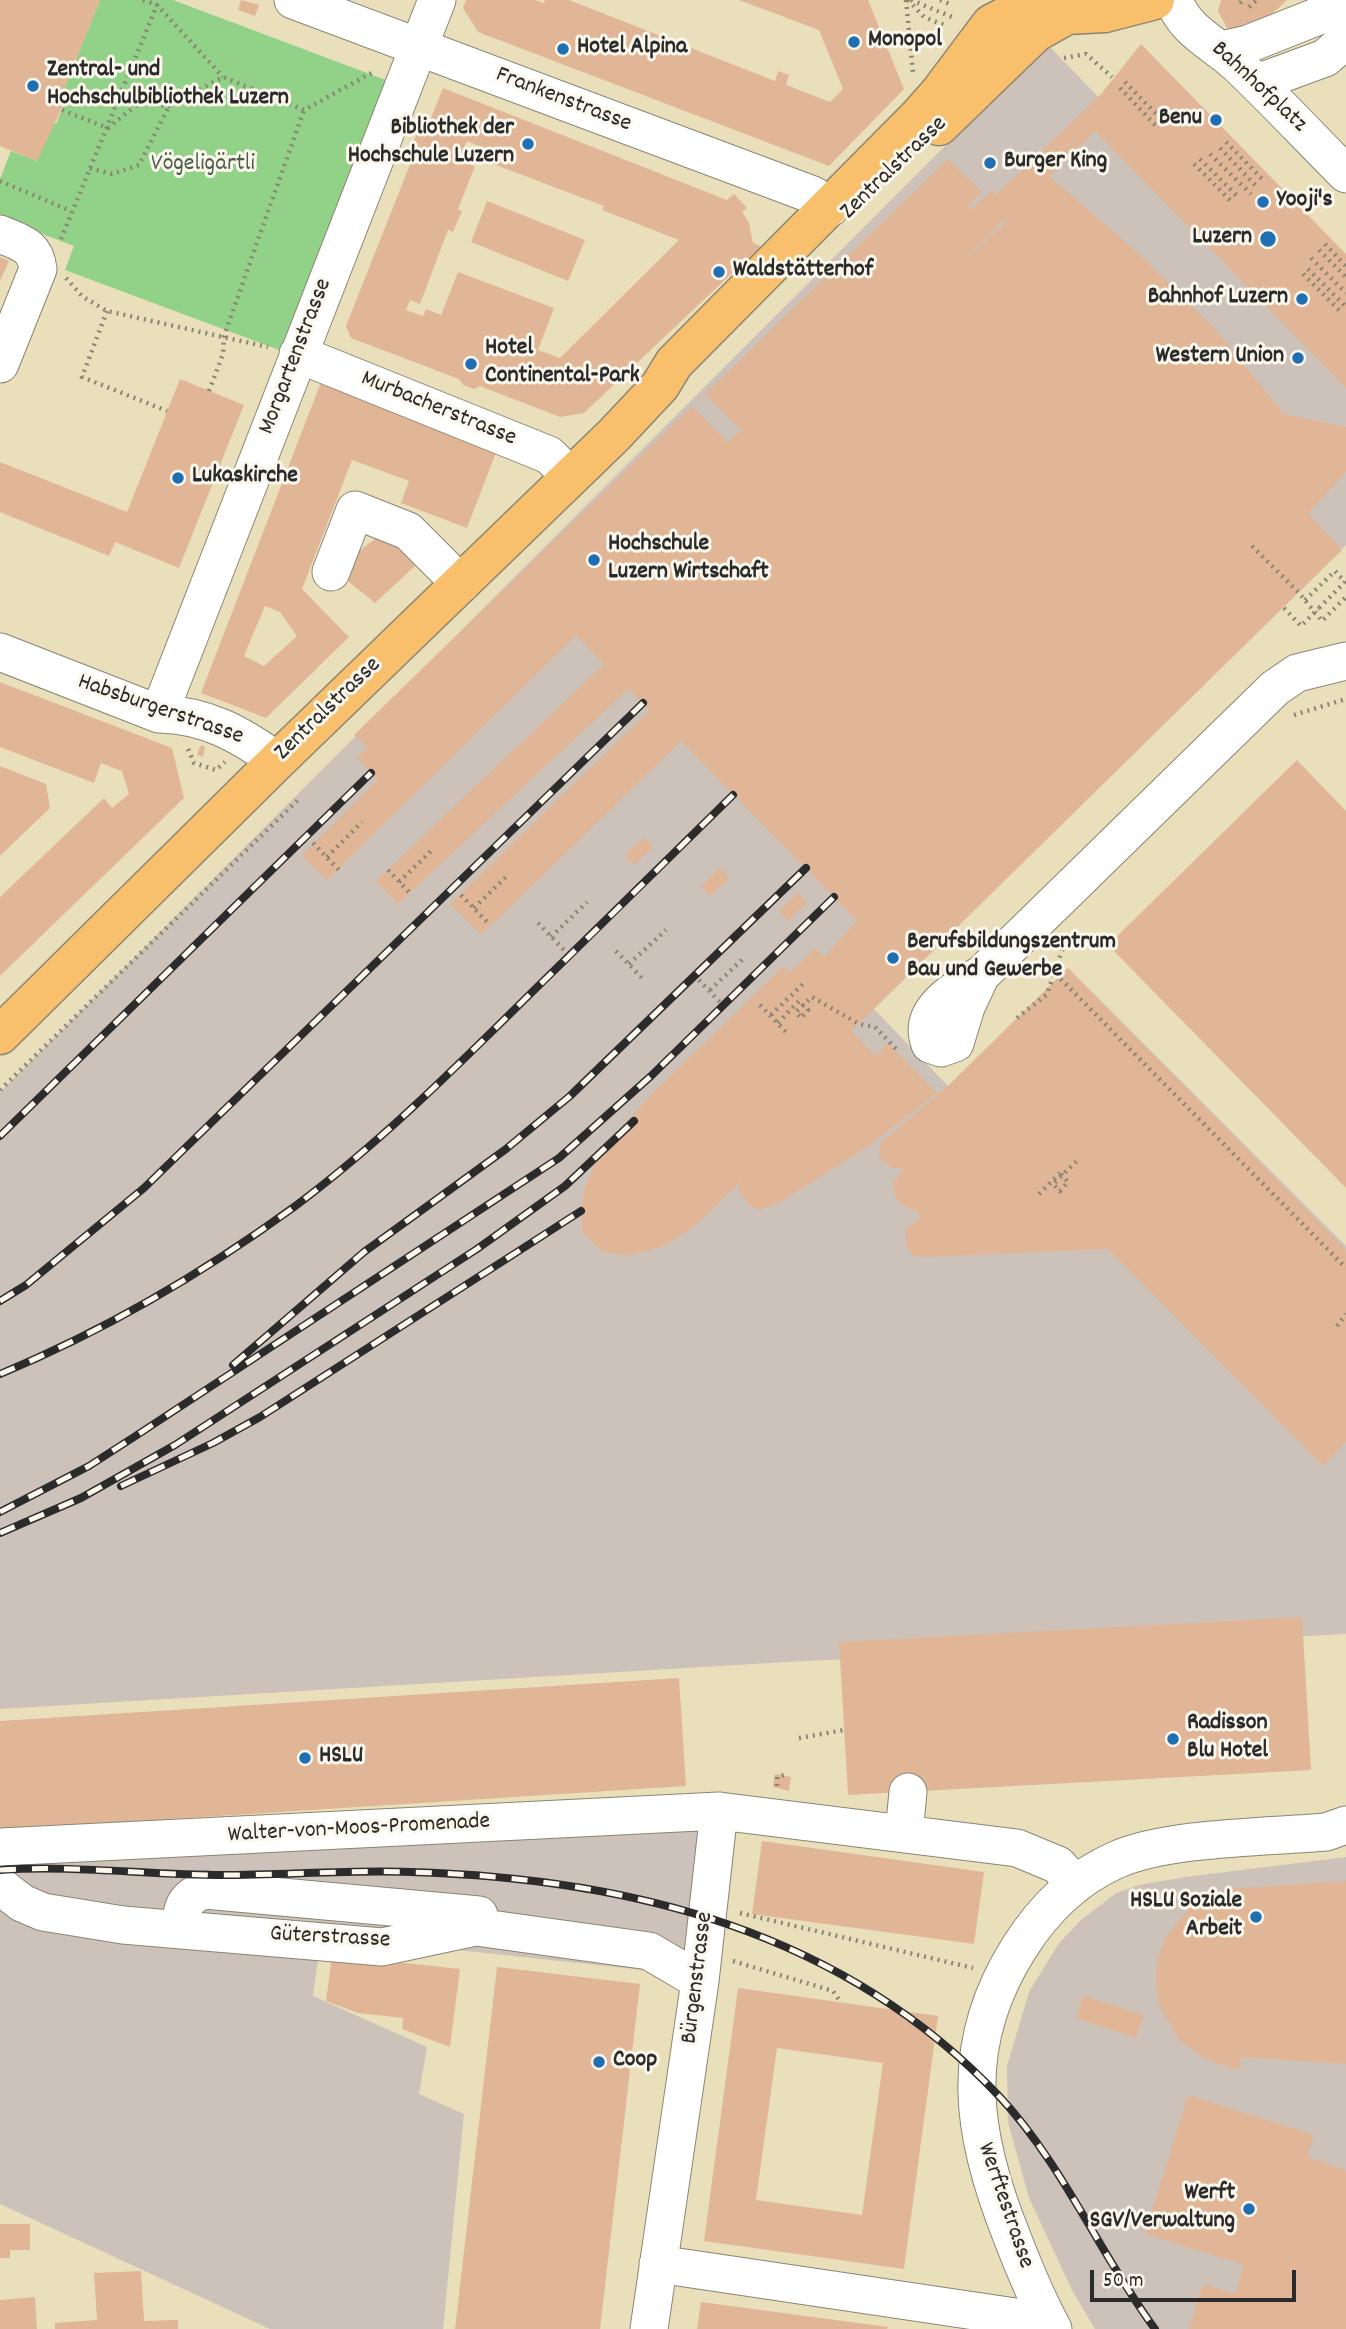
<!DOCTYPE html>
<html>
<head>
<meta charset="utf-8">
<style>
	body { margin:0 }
	#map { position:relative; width:1346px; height:2329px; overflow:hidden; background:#eadfbb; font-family:Dekko,sans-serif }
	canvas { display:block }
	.scale { position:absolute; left:1090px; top:2270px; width:206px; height:32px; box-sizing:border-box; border:4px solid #2b2b2b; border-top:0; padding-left:9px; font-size:21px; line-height:24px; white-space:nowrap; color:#2b2b2b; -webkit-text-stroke:5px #fbf7ec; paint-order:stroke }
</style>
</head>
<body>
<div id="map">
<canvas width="1346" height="2329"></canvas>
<div class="scale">50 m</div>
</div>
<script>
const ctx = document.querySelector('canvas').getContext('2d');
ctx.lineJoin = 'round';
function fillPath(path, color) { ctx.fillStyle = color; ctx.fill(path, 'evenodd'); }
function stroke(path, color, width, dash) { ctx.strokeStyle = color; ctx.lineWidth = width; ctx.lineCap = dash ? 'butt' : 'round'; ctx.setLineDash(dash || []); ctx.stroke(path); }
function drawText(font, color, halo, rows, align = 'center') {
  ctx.font = font + ' Dekko,sans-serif'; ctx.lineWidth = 6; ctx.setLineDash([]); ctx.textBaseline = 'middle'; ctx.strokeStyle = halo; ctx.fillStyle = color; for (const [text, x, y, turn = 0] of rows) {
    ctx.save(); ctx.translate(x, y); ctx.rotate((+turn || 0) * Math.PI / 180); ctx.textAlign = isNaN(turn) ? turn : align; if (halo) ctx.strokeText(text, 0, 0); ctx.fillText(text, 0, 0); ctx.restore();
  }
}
fillPath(new Path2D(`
	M 1047,44 L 1346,352 L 1346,545 L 874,1009 L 948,1086 L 1068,968 L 1346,1246 L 1346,1634 L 787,1662 L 0,1709 L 0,1092 Z
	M 705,1809 L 698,1976 L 338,1937 L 320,1944 L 313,1996 L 427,2047 L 419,2094 L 464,2114 L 443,2329 L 270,2329 L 0,2204 L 0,1831 Z
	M 1346,1857 L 1346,2329 L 1095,2329 L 1073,2292 L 1029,2198 L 1008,2122 L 1007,2066 L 1029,1992 L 1059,1943 L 1081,1920 L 1116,1893 L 1139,1885 L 1185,1877 Z`), '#cdc2b9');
fillPath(new Path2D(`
	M 100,0 L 173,0 L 391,82 L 290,354 L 65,270 L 74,246 L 0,218 L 0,179 L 11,151 L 37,161 L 52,123 L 56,124 L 68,95 L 63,92 Z`), '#92d188');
fillPath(new Path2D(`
	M 0,0 L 100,0 L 63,92 L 68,95 L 37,161 L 0,146 Z
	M 241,0 L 259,5 L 255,16 L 238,10 Z
	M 466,0 L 535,0 L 544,3 L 545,0 L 569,0 L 775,81 L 778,71 L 789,75 L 786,85 L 830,102 L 843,89 L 819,30 L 739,0 L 868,0 L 904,89 L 829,166 L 478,32 L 463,8 Z
	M 1221,0 L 1287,0 L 1263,22 L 1229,32 L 1218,11 Z
	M 1141,44 L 1346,254 L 1346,388 L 1095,131 L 1049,176 L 1139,254 L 1217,331 L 1284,414 L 1346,427 L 1346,472 L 1308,513 L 1342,550 L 851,1031 L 875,1056 L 888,1043 L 937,1093 L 870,1145 L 779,1203 L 760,1210 L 750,1206 L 738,1190 L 742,1180 L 696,1225 L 664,1246 L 627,1256 L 601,1251 L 583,1232 L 581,1211 L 584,1190 L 601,1150 L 652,1094 L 784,966 L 789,973 L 815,949 L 824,957 L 857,921 L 681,741 L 481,935 L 450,904 L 650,710 L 628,689 L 398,904 L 376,881 L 604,664 L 576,635 L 327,880 L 302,855 L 378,780 L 357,758 L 367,748 L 354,735 L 692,406 L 727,442 L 741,430 L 705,394 L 948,159 L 982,192 L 968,207 L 971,210 L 992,190 L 996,195 L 1101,94 ZM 1004,219 L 1006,222 L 942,283 L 991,234 Z
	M 443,88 L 727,200 L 734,194 L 747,208 L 742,212 L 749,223 L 753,243 L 760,246 L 756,262 L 746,260 L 584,413 L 560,417 L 480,386 L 474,389 L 463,385 L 459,379 L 351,338 L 346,326 L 415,152 L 418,144 L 413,143 L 418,131 L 425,133 ZM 467,141 L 493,152 L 488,162 L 604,206 L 602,210 L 679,240 L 560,358 L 538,350 L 554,308 L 458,272 L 441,315 L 426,309 L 423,316 L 406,310 L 410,300 L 420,304 L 448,230 L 453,232 L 462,211 L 458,209 L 475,166 L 459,160 Z
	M 487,201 L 585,240 L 568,281 L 471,242 Z
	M 0,257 L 9,261 L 0,281 Z
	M 180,379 L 244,405 L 179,568 L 115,542 L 109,556 L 0,512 L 0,462 L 127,512 Z
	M 321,382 L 497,450 L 467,528 L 401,503 L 409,481 L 352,460 L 302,589 L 349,637 L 266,718 L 201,693 ZM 265,606 L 280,612 L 297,636 L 264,666 L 244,656 Z
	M 385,531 L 415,566 L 375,603 L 343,577 L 358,552 Z
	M 0,682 L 172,748 L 184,798 L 0,976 L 0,897 L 104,798 L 112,808 L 129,794 L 122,771 L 101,763 L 94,783 L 0,747 Z
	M 201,745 L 205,747 L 203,757 L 197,755 Z
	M 1297,760 L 1346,811 L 1346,1188 L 1108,945 Z
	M 0,766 L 46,784 L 50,808 L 0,856 Z
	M 644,838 L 653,847 L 634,865 L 625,855 Z
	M 720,868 L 729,878 L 710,896 L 701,886 Z
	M 798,893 L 807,903 L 788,921 L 779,911 Z
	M 1068,968 L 1346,1250 L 1346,1442 L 1323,1466 L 1108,1249 L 927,1257 L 914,1256 L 907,1248 L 905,1229 L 920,1218 L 918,1212 L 900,1204 L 895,1196 L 893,1183 L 904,1169 L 892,1168 L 883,1162 L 879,1156 L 880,1143 L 948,1086 Z
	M 1302,1617 L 1311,1770 L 848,1795 L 839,1642 Z
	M 679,1678 L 686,1786 L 0,1830 L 0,1721 Z
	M 775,1774 L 791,1777 L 789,1791 L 773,1787 Z
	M 762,1841 L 984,1872 L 974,1944 L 752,1914 Z
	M 1346,1881 L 1346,2064 L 1240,2057 L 1240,2070 L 1207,2060 L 1179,2040 L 1159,2005 L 1156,1984 L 1157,1962 L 1164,1940 L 1190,1907 L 1225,1889 Z
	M 332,1955 L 460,1969 L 450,2047 L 402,2029 L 403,2018 L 358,2013 L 326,2001 Z
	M 497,1967 L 640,1984 L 600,2329 L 455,2329 Z
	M 738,1988 L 938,2016 L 904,2269 L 704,2241 ZM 777,2048 L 883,2063 L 862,2215 L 756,2200 Z
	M 1083,1996 L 1144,2015 L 1136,2038 L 1076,2018 Z
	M 1188,2095 L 1314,2135 L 1307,2157 L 1346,2170 L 1346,2329 L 1189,2329 L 1203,2284 L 1235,2294 L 1244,2265 L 1145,2234 Z
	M 0,2224 L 30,2224 L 30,2250 L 10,2250 L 10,2258 L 0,2258 Z
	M 141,2271 L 144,2321 L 178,2320 L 178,2329 L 55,2329 L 55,2323 L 97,2320 L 94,2273 Z
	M 35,2297 L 37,2329 L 0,2329 L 0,2300 Z
	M 701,2302 L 888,2327 L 887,2329 L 697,2329 Z`), '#e1b697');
const minor = new Path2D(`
	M 293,0 L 813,195 L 830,208
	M 1174,0 C 1184,31 1216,44 1238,65 C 1275,100 1310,138 1346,174
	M 1221,50 L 1248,44 L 1346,5
	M 1257,83 L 1325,58 L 1346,40
	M 0,234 C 21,243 35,245 38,269 L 0,364
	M 298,354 L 549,455 L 571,477
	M 331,572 L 355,510 L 408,531 L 461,584
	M 0,652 L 159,714 C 206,715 240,734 277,761
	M 159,714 L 437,0
	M 981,975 C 955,988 917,1011 930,1044 L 941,1048 L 955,1043 L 966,1007 L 981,975 L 1275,688 L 1297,673 L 1346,661
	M 904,1833 L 908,1792
	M 0,1847 L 719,1811 L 1017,1848 L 1058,1865 L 1075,1885
	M 0,1886 L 22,1903 L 43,1912 L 123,1925 L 382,1947 L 476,1927 L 649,1951 L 700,1981
	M 180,1930 C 181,1909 184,1897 205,1890 L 479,1915
	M 658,2264 L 1049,2322
	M 649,2329 L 700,1981 L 719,1811
	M 1053,2329 C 1037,2300 1024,2268 1012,2237 C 971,2135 957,2046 1019,1948 C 1043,1910 1075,1878 1116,1860 C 1168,1837 1268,1837 1326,1832 L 1346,1825`);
const major = new Path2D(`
	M 939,126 L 1035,33 L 1067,15 L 1105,13 L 1155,0
	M 0,1035 L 277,761 L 614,435 L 660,386 L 674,363 L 917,118 L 940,92 L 991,24 L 1037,0`);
stroke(minor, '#8a8573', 39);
stroke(major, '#8a8573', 41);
stroke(new Path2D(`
	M 143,0 L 157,5 L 223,77
	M 906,0 L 913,72
	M 908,0 L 924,17 L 944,25
	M 911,0 L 952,17
	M 940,0 L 952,5
	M 1240,3 L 1243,0
	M 1249,7 L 1257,0
	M 1064,58 L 1086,54 L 1112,77
	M 1125,82 L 1163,121
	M 1120,88 L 1157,127
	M 62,110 L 108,128 L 139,103 L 169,106 L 223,77 L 304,110 L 375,71
	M 1226,142 L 1264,181
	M 1220,148 L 1257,187
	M 1210,154 L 1251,194
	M 1200,159 L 1239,198
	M 1194,164 L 1233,203
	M 90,168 L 112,174 L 139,165 L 169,106
	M 0,181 L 71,211
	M 1299,205 L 1318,187
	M 61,239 L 159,0
	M 1325,244 L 1346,266
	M 1319,250 L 1346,277
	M 1311,258 L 1346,293
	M 1308,269 L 1346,307
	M 1303,274 L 1341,312
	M 66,278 L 83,297 L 107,311 L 268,347
	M 107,311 L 82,377 L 167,411
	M 209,391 L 223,354 L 224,336 L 304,110
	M 1252,546 L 1299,593 L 1322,621 L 1346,597
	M 1305,600 L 1335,571 L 1345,582 L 1319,608
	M 1294,715 L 1346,699
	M 188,749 L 194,763 L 216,770 L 225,762
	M 313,843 L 339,870
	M 327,857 L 362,822
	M 388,870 L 412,895
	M 399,882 L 433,849
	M 461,895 L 488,923
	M 474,908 L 508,875
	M 538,923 L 565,951
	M 551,937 L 587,902
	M 616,951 L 643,979
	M 1041,959 L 1346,1268
	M 629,964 L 666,930
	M 699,980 L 720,1002
	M 710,990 L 744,958
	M 760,1005 L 789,1035
	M 771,1015 L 805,982
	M 1017,1018 L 1047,994 L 1066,939
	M 778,1023 L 799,1001 L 808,1010 L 801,1018 L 796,1012 L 812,997 L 859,1024 L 875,1027 L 897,1050
	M 0,1090 L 298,800
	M 1061,1174 L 1068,1182 L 1060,1191 L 1053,1184 L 1077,1161
	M 1039,1194 L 1060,1173
	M 1337,1326 L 1346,1314
	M 799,1738 L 844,1730
	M 777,1786 L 777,1777 L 784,1775
	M 740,1913 L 973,1968
	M 733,1961 L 833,1991 L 841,2003`), '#8a8573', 4.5, [2, 5]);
stroke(minor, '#fff', 37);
stroke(major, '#f8bf6c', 38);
const rail = new Path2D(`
	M 0,1136 L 371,773
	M 0,1301 L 26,1285 L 144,1188 L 643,703
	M 233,1365 L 364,1252 L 506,1149 L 570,1096 L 806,868
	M 0,1374 C 104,1331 203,1273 294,1207 C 376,1146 449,1074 522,1002 C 593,933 663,864 733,795
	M 121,1486 L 213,1443 L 260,1417 L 581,1211
	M 0,1512 L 89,1466 L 134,1437 L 559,1158 L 651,1076 L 834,897
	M 0,1533 L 81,1498 L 175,1445 L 477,1249 L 565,1186 L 634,1121
	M 0,1870 C 74,1865 148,1875 222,1875 C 285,1875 347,1870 410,1872 C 629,1878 842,1931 998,2095 C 1063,2164 1099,2253 1155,2329`);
stroke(rail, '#2b2b2b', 8);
stroke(rail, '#fbf7ec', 5, [16]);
stroke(new Path2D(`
	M 1284,608 L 1301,626 L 1319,608`), '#8a8573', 4.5, [2, 5]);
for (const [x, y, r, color] of [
	[854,42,7,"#1f6fb2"],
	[563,49,7,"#1f6fb2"],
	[33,86,7,"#1f6fb2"],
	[1216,120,7,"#1f6fb2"],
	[528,144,7,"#1f6fb2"],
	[990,163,7,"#1f6fb2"],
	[1263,202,7,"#1f6fb2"],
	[1268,239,9,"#1f6fb2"],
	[719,272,7,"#1f6fb2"],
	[1302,299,7,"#1f6fb2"],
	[1298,358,7,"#1f6fb2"],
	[471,364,7,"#1f6fb2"],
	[178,478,7,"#1f6fb2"],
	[594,560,7,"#1f6fb2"],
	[893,958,7,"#1f6fb2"],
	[1173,1739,7,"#1f6fb2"],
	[305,1758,7,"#1f6fb2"],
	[1256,1917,7,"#1f6fb2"],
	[599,2062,7,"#1f6fb2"],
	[1249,2209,7,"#1f6fb2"]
]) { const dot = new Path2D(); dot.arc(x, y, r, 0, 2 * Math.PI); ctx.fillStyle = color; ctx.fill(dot); stroke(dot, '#fbf7ec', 2.5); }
drawText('bold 24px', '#2b2b2b', '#fbf7ec', [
	["Monopol",868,42],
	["Hotel Alpina",577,49],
	["Zentral- und",47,72],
	["Hochschulbibliothek Luzern",47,100],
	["Benu",1202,120,"right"],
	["Bibliothek der",514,130,"right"],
	["Hochschule Luzern",514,158,"right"],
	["Burger King",1004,163],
	["Yooji's",1277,202],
	["Luzern",1252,239,"right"],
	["Waldstätterhof",733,272],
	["Bahnhof Luzern",1288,299,"right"],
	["Hotel",485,350],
	["Continental-Park",485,378],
	["Western Union",1284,358,"right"],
	["Lukaskirche",192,478],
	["Hochschule",608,546],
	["Luzern Wirtschaft",608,574],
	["Berufsbildungszentrum",907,944],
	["Bau und Gewerbe",907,972],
	["Radisson",1187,1725],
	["Blu Hotel",1187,1753],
	["HSLU",319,1758],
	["HSLU Soziale",1242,1903,"right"],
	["Arbeit",1242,1931,"right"],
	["Coop",613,2062],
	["Werft",1235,2195,"right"],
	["SGV/Verwaltung",1235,2223,"right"]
], 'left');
drawText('24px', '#2b2b2b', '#fbf7ec', [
	["Bahnhofplatz",1258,88,43],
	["Frankenstrasse",563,101,21],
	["Zentralstrasse",895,169,-44],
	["Morgartenstrasse",297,357,-69],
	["Murbacherstrasse",438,410,22],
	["Zentralstrasse",329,710,-44],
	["Habsburgerstrasse",160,711,19],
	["Walter-von-Moos-Promenade",359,1830,-3],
	["Güterstrasse",330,1939,3],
	["Bürgenstrasse",699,1978,-83],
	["Werftestrasse",1004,2206,71]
]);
drawText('24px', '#4a5d47', '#fbf7ec', [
	["Vögeligärtli",203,166]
]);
</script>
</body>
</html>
